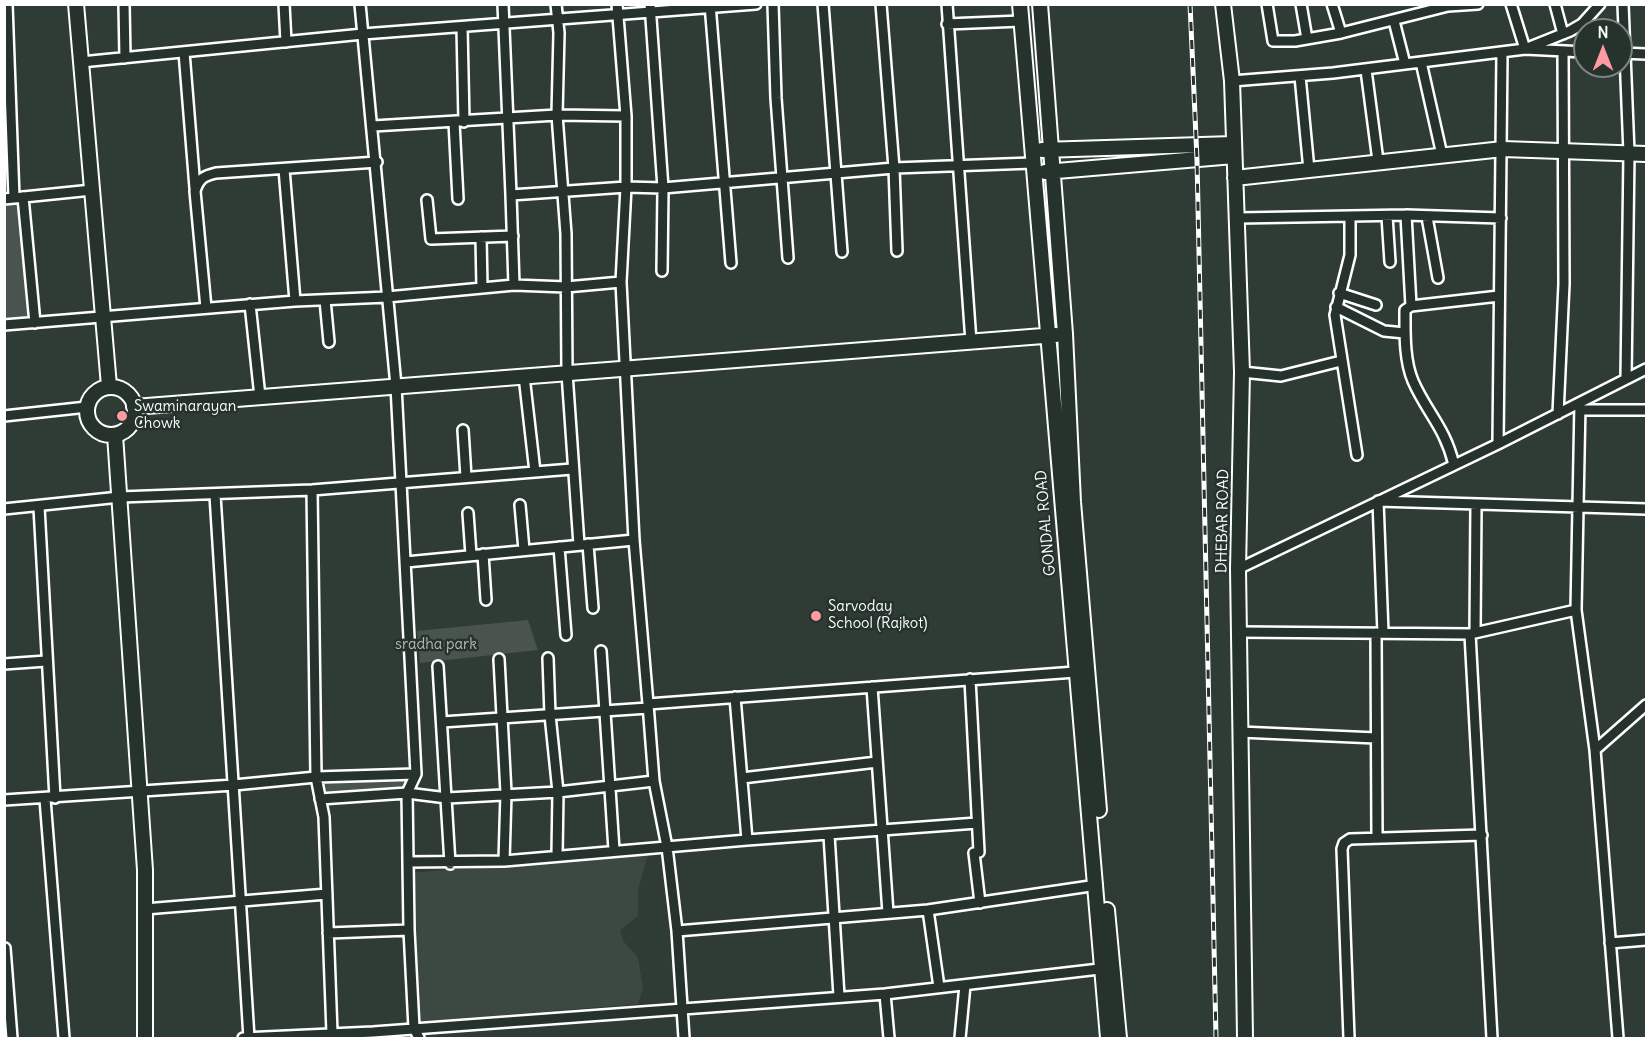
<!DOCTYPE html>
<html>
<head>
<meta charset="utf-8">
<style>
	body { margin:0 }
	#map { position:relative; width:1651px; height:1043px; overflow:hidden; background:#2f3b35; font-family:Delius,sans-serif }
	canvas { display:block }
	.frame { position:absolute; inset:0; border:6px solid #fff; pointer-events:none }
	.north { position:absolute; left:1573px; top:18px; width:60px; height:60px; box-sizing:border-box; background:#26332d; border:2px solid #7d8581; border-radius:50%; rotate:0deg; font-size:16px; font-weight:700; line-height:24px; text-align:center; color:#fff }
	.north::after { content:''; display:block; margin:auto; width:21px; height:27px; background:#ff9aa2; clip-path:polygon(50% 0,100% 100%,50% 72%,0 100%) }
</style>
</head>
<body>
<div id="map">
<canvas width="1651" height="1043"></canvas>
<div class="frame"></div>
<div class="north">N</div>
</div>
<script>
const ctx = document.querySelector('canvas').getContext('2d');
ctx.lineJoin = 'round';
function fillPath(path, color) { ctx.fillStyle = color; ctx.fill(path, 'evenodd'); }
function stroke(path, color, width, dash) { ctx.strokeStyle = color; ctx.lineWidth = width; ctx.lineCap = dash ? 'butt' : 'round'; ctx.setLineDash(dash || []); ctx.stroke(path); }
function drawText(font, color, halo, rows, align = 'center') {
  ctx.font = font + ' Delius,sans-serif'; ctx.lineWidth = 5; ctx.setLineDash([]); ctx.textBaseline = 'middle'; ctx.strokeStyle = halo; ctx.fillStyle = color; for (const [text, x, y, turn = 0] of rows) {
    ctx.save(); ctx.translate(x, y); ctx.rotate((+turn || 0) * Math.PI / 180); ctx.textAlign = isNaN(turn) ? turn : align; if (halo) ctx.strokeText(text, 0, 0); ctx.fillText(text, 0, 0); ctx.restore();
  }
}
fillPath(new Path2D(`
	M 618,855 L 648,855 L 638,890 L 638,916 L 620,930 L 623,941 L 638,957 L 643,988 L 638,1004 L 419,1022 L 410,873 Z`), '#3c4842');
fillPath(new Path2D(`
	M 19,204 L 31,320 L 5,321 L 4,205 Z
	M 528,620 L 538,650 L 420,663 L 417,631 Z
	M 410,775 L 407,793 L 320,799 L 323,776 Z`), '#4a544f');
const street = new Path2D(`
	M 7,4 L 14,198
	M 124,4 L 125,58
	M 284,4 L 286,42
	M 360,4 L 396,386 L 416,774 L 407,793 L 409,930 L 414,1028 L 419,1038
	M 503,4 L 511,195
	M 556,4 L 559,33 L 557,115 L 566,234 L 567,373 L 579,545
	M 617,4 L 626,116 L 626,187 L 621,282 L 634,540 L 648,704 L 1075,672
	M 650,4 L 663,188 L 662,271
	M 710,4 L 731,263
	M 773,4 L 776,98 L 788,258
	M 823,4 L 842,252
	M 881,4 L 894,168 L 897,251
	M 947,4 L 971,342
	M 1267,4 L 1273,41 L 1295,41 L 1341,33
	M 1301,4 L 1307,39
	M 1332,4 L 1341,33 L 1448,6 L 1478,4
	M 1511,4 L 1525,49 L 1585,52
	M 1555,4 L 1563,34
	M 1623,4 L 1629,153 L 1626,379
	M 1394,21 L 1405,64
	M 947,24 L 1021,21
	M 462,27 L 464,122
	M 184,52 L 195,188
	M 1621,53 L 1646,54
	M 81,62 L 363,34 L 756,4
	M 1421,62 L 1442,155
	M 1366,70 L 1378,161
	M 1300,76 L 1309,170
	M 1232,81 L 1333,73 L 1525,49 L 1570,31 L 1582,24 L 1600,4
	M 454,122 L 458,199
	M 373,126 L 557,115 L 626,116
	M 284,169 L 295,301
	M 23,197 L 35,323
	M 4,199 L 92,190
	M 427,200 L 431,239 L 513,236
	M 1406,215 L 1411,306
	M 1387,216 L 1390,262
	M 1350,217 L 1350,255 L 1335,315 L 1357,455
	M 1427,217 L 1438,278
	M 1239,218 L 1406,215 L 1501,218
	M 481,237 L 482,288
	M 514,285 L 511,195 L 626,187 L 663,188 L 894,168 L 1032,163
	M 1339,293 L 1376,305
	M 325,300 L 329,342
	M 250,304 L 260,397
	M 1336,307 L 1384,331 L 1405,333
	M 206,308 L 195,191 C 199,178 204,176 216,173 L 377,162
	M 4,325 L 295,301 L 387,297 L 514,285 L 566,287 L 621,282
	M 1242,372 L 1281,376 L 1341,361
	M 524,376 L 535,472
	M 1580,410 L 1646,410
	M 1558,414 L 1564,284 L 1563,51
	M 4,416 L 87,407
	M 463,430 L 466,477
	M 1498,444 L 1502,52
	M 1454,465 C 1445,427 1427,413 1413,381 C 1404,360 1405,332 1405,310 L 1411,306 L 1499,296
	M 312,490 L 316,777 L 324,817 L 332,1033
	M 215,495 L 249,1038
	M 520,505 L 524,550
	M 39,507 L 55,798
	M 4,509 L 120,497 L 312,490 L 572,469
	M 468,513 L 471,555
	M 588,544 L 593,608
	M 559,547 L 566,635
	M 483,554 L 486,600
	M 406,562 L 634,540
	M 1238,569 L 1498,444 L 1646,369
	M 1576,610 L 1595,750
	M 1239,632 L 1470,634 L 1576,610 L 1580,403
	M 1376,633 L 1377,838
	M 1383,633 L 1378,501 L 1646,509
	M 1475,633 L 1476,504
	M 1470,634 L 1492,1038
	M 601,651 L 614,850
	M 548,658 L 550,715 L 558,792 L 557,855
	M 499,659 L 506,793 L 504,861
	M 4,664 L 46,661
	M 438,666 L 450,864
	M 970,679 L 979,852 L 974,853 L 980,903
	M 872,687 L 888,913
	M 735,697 L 747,840 L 977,823
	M 648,704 L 654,781 L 667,847 L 677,931 L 684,1038
	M 442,722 L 648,708
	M 1240,732 L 1376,738
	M 742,778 L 877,762
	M 45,799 L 64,1038
	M 320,799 L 407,793 L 447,798 L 558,792 L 654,781
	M 4,800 L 234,785 L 316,777 L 416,774
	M 829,835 L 839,996
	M 408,862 L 504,861 L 747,840
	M 145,909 L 327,894
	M 928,910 L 939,987
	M 677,931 L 928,910 L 1097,885
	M 328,933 L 409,930
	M 1610,943 L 1646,940
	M 5,948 L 12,1038
	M 885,994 L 889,1038
	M 243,1038 L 373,1032 L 885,994 L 1108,968
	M 960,1038 L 965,985
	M 1349,1038 L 1342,849 L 1344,843 L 1350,839 L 1482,835
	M 1618,1038 L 1595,750 L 1646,705`);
const secondary = new Path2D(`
	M 76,4 L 109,386
	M 1020,4 L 1108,1038
	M 1040,4 L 1065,334 L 1073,502 L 1099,810
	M 1223,4 L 1232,81 L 1242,372 L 1238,569 L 1245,1038
	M 1042,150 L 1233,144
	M 1045,172 L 1234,156
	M 1235,178 L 1503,149 L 1646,154
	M87 411a24 24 0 1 1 48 0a24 24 0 1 1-48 0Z
	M 134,407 L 1056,335
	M 115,435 L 145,870 L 145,1038
	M 1107,910 L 1119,1038`);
stroke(street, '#fff', 14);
stroke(secondary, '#fff', 18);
stroke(street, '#26332d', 9);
stroke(secondary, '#26332d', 14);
const rail = new Path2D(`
	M 1190,4 L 1197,160 L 1216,1038`);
stroke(rail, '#fff', 5);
stroke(rail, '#26332d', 3, [9]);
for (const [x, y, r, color] of [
	[122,416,6,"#ff9aa2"],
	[816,616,6,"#ff9aa2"]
]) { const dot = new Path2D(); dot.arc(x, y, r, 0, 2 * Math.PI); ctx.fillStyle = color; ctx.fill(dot); stroke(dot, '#26332d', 2); }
drawText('15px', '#fff', '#26332d', [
	["Swaminarayan",134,407],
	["Chowk",134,424],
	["Sarvoday",828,607],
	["School (Rajkot)",828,624]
], 'left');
drawText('15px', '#fff', '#26332d', [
	["DHEBAR ROAD",1223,521,-89],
	["GONDAL ROAD",1046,523,-95]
]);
drawText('15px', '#b7bbb9', '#26332d', [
	["sradha park",436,645]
]);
</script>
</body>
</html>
